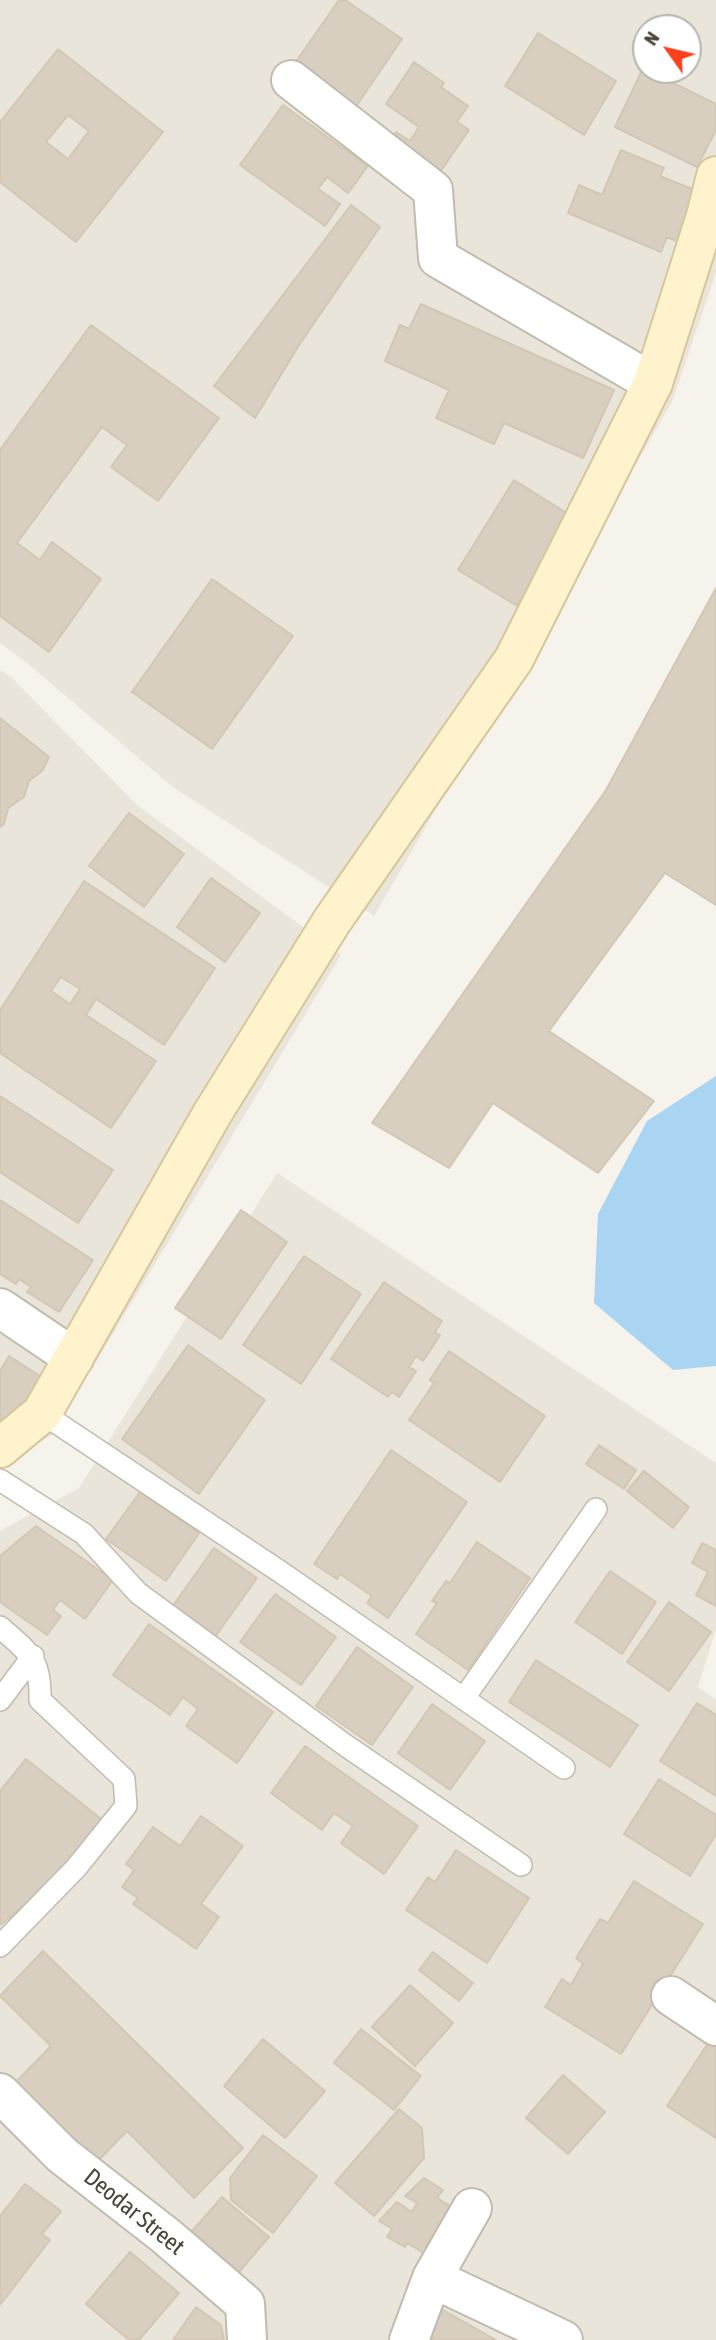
<!DOCTYPE html>
<html>
<head>
<meta charset="utf-8">
<style>
	body { margin:0 }
	#map { position:relative; width:716px; height:2340px; overflow:hidden; background:#f6f3ec; font-family:"Asap Condensed",sans-serif }
	canvas { display:block }
	.north { position:absolute; left:632px; top:14px; width:70px; height:70px; box-sizing:border-box; background:#fff; border:2px solid #b7b4b0; border-radius:50%; rotate:304deg; font-size:19px; font-weight:700; line-height:28px; text-align:center; color:#4b4439 }
	.north::after { content:''; display:block; margin:auto; width:24px; height:32px; background:#fc3f1d; clip-path:polygon(50% 0,100% 100%,50% 72%,0 100%) }
</style>
</head>
<body>
<div id="map">
<canvas width="716" height="2340"></canvas>
<div class="north">N</div>
</div>
<script>
const ctx = document.querySelector('canvas').getContext('2d');
ctx.lineJoin = 'round';
function fillPath(path, color) { ctx.fillStyle = color; ctx.fill(path, 'evenodd'); }
function stroke(path, color, width, dash) { ctx.strokeStyle = color; ctx.lineWidth = width; ctx.lineCap = dash ? 'butt' : 'round'; ctx.setLineDash(dash || []); ctx.stroke(path); }
function drawText(font, color, halo, rows, align = 'center') {
  ctx.font = font + ' "Asap Condensed",sans-serif'; ctx.lineWidth = 6; ctx.setLineDash([]); ctx.textBaseline = 'middle'; ctx.strokeStyle = halo; ctx.fillStyle = color; for (const [text, x, y, turn = 0] of rows) {
    ctx.save(); ctx.translate(x, y); ctx.rotate((+turn || 0) * Math.PI / 180); ctx.textAlign = isNaN(turn) ? turn : align; if (halo) ctx.strokeText(text, 0, 0); ctx.fillText(text, 0, 0); ctx.restore();
  }
}
fillPath(new Path2D(`
	M 0,0 L 716,0 L 716,273 L 672,402 L 374,916 L 174,788 L 27,663 L 0,643 ZM 646,28 L 688,28 L 688,70 L 646,70 Z
	M 0,670 L 12,678 L 137,805 L 341,955 L 52,1435 L 0,1465 Z
	M 277,1173 L 716,1463 L 716,1629 L 698,1687 L 716,1700 L 716,2340 L 0,2340 L 0,1531 L 79,1488 Z`), '#eae5da');
fillPath(new Path2D(`
	M 716,1076 L 716,1366 L 673,1370 L 594,1303 L 598,1214 L 647,1121 Z`), '#a9d4f2');
const building = new Path2D(`
	M 339,0 L 345,0 L 402,39 L 355,108 L 293,66 Z
	M 538,33 L 616,81 L 584,135 L 505,86 Z
	M 58,49 L 163,132 L 76,242 L 0,182 L 0,122 ZM 68,115 L 89,131 L 68,159 L 46,142 Z
	M 414,62 L 444,83 L 441,87 L 468,106 L 457,122 L 469,130 L 436,178 L 387,144 L 396,132 L 410,141 L 419,127 L 386,104 Z
	M 643,68 L 716,104 L 716,130 L 697,167 L 615,127 Z
	M 283,105 L 368,166 L 348,193 L 327,177 L 318,189 L 340,204 L 325,226 L 240,165 Z
	M 621,150 L 664,168 L 660,176 L 702,193 L 681,243 L 667,237 L 661,252 L 568,213 L 579,185 L 602,195 Z
	M 351,205 L 380,227 L 299,345 L 255,418 L 214,386 Z
	M 421,304 L 614,390 L 583,458 L 504,423 L 494,444 L 436,418 L 449,390 L 385,361 L 400,325 L 409,329 Z
	M 91,325 L 219,418 L 158,501 L 111,467 L 127,445 L 102,427 L 17,543 L 40,560 L 52,542 L 101,579 L 49,652 L 0,616 L 0,450 Z
	M 514,480 L 573,517 L 517,606 L 458,570 Z
	M 212,579 L 293,636 L 212,749 L 132,692 Z
	M 716,588 L 716,905 L 665,873 L 549,1031 L 654,1101 L 598,1173 L 493,1103 L 449,1168 L 372,1123 L 606,790 Z
	M 0,718 L 49,757 L 42,771 L 29,781 L 24,797 L 8,808 L 4,824 L 0,827 Z
	M 129,813 L 184,854 L 144,907 L 89,866 Z
	M 211,878 L 260,913 L 225,962 L 177,927 Z
	M 84,881 L 215,968 L 164,1045 L 96,999 L 86,1015 L 156,1061 L 111,1128 L 0,1053 L 0,1010 ZM 61,977 L 80,989 L 70,1004 L 51,991 Z
	M 0,1096 L 113,1170 L 78,1223 L 0,1172 Z
	M 0,1200 L 93,1260 L 59,1312 L 27,1292 L 31,1287 L 19,1279 L 16,1284 L 0,1274 Z
	M 241,1210 L 287,1242 L 221,1339 L 175,1308 Z
	M 304,1256 L 361,1294 L 301,1384 L 243,1345 Z
	M 384,1282 L 442,1321 L 435,1332 L 440,1335 L 423,1361 L 416,1356 L 409,1367 L 416,1371 L 399,1397 L 392,1392 L 388,1397 L 331,1359 Z
	M 188,1345 L 265,1400 L 199,1494 L 122,1439 Z
	M 449,1351 L 545,1416 L 500,1482 L 409,1420 L 434,1383 L 430,1380 Z
	M 9,1356 L 51,1383 L 21,1430 L 2,1418 L 0,1420 L 0,1371 Z
	M 599,1445 L 636,1470 L 624,1489 L 586,1464 Z
	M 391,1450 L 467,1502 L 388,1618 L 367,1603 L 372,1596 L 340,1574 L 337,1579 L 314,1564 Z
	M 644,1471 L 689,1507 L 673,1528 L 627,1491 Z
	M 140,1492 L 199,1533 L 166,1581 L 106,1539 Z
	M 36,1526 L 113,1580 L 85,1619 L 60,1600 L 53,1610 L 61,1616 L 47,1635 L 0,1602 L 0,1556 Z
	M 477,1542 L 530,1578 L 468,1670 L 416,1634 L 437,1603 L 432,1601 L 446,1581 L 450,1583 Z
	M 702,1543 L 716,1550 L 716,1606 L 696,1595 L 708,1572 L 692,1563 Z
	M 214,1548 L 257,1578 L 215,1637 L 172,1607 Z
	M 610,1571 L 656,1602 L 622,1654 L 575,1622 Z
	M 275,1594 L 336,1637 L 301,1685 L 240,1642 Z
	M 669,1602 L 711,1632 L 669,1691 L 627,1662 Z
	M 149,1624 L 273,1712 L 237,1763 L 186,1726 L 198,1709 L 183,1697 L 170,1715 L 113,1675 Z
	M 357,1647 L 413,1687 L 372,1745 L 316,1706 Z
	M 536,1660 L 638,1725 L 610,1767 L 509,1702 Z
	M 697,1703 L 716,1715 L 716,1796 L 660,1761 Z
	M 432,1704 L 485,1741 L 450,1790 L 398,1753 Z
	M 305,1746 L 418,1826 L 384,1874 L 341,1843 L 353,1826 L 334,1813 L 322,1830 L 271,1793 Z
	M 26,1759 L 105,1822 L 65,1872 L 0,1925 L 0,1791 Z
	M 659,1779 L 716,1815 L 716,1834 L 690,1876 L 624,1834 Z
	M 201,1816 L 243,1846 L 201,1904 L 219,1917 L 196,1949 L 133,1904 L 138,1898 L 122,1887 L 134,1870 L 126,1864 L 153,1827 L 180,1846 Z
	M 456,1850 L 529,1898 L 487,1963 L 406,1910 L 428,1877 L 435,1882 Z
	M 634,1881 L 703,1924 L 621,2054 L 545,2007 L 562,1979 L 571,1985 L 583,1964 L 576,1958 L 600,1919 L 608,1923 Z
	M 43,1951 L 243,2148 L 194,2198 L 127,2131 L 93,2166 L 12,2086 L 51,2046 L 0,1996 Z
	M 433,1952 L 473,1983 L 459,2001 L 419,1970 Z
	M 410,1985 L 453,2023 L 415,2066 L 372,2027 Z
	M 361,2029 L 421,2076 L 394,2110 L 334,2063 Z
	M 712,2037 L 716,2039 L 716,2138 L 667,2106 Z
	M 263,2039 L 325,2091 L 285,2138 L 224,2086 Z
	M 563,2075 L 605,2112 L 568,2154 L 526,2118 Z
	M 399,2109 L 422,2128 L 424,2158 L 374,2216 L 335,2183 Z
	M 263,2135 L 317,2176 L 273,2233 L 231,2200 L 230,2178 Z
	M 424,2178 L 443,2190 L 437,2198 L 459,2211 L 430,2257 L 407,2243 L 405,2247 L 387,2237 L 392,2229 L 379,2221 L 397,2202 L 412,2212 L 417,2203 L 405,2196 Z
	M 25,2184 L 61,2211 L 42,2234 L 50,2240 L 0,2305 L 0,2216 Z
	M 222,2197 L 269,2237 L 233,2279 L 186,2238 Z
	M 130,2252 L 179,2293 L 139,2340 L 129,2340 L 86,2304 Z
	M 196,2307 L 221,2325 L 224,2340 L 173,2340 Z
	M 443,2310 L 496,2340 L 426,2340 Z`);
fillPath(building, '#d8cfc1');
stroke(building, '#d3c7b4', 2);
const lane = new Path2D(`
	M 42,1413 L 282,1573 L 564,1768
	M 0,1480 L 84,1534 L 138,1593 L 345,1745 L 521,1865
	M 0,1627 C 29,1653 41,1658 40,1700 L 124,1779 L 126,1806 L 76,1868 L 0,1946
	M 464,1698 L 596,1509
	M 0,1700 L 33,1656`);
const street = new Path2D(`
	M 291,80 L 433,190 L 438,258 L 653,383
	M 0,1308 L 74,1358
	M 671,1996 L 716,2026
	M 0,2093 L 62,2155 L 166,2236 L 245,2304 L 247,2340
	M 432,2278 L 563,2340
	M 409,2340 L 432,2278 L 472,2208`);
const secondary = new Path2D(`
	M 0,1448 L 42,1413 L 212,1114 L 332,921 L 514,659 L 653,383 L 706,216 L 716,176`);
stroke(lane, '#c2bbae', 24);
stroke(street, '#c2bbae', 42);
stroke(secondary, '#d6c79b', 42);
stroke(lane, '#fff', 21);
stroke(street, '#fff', 38);
stroke(secondary, '#fff3cd', 38);
drawText('24px', '#4b4439', '#fff', [
	["Deodar Street",134,2212,39]
]);
</script>
</body>
</html>
